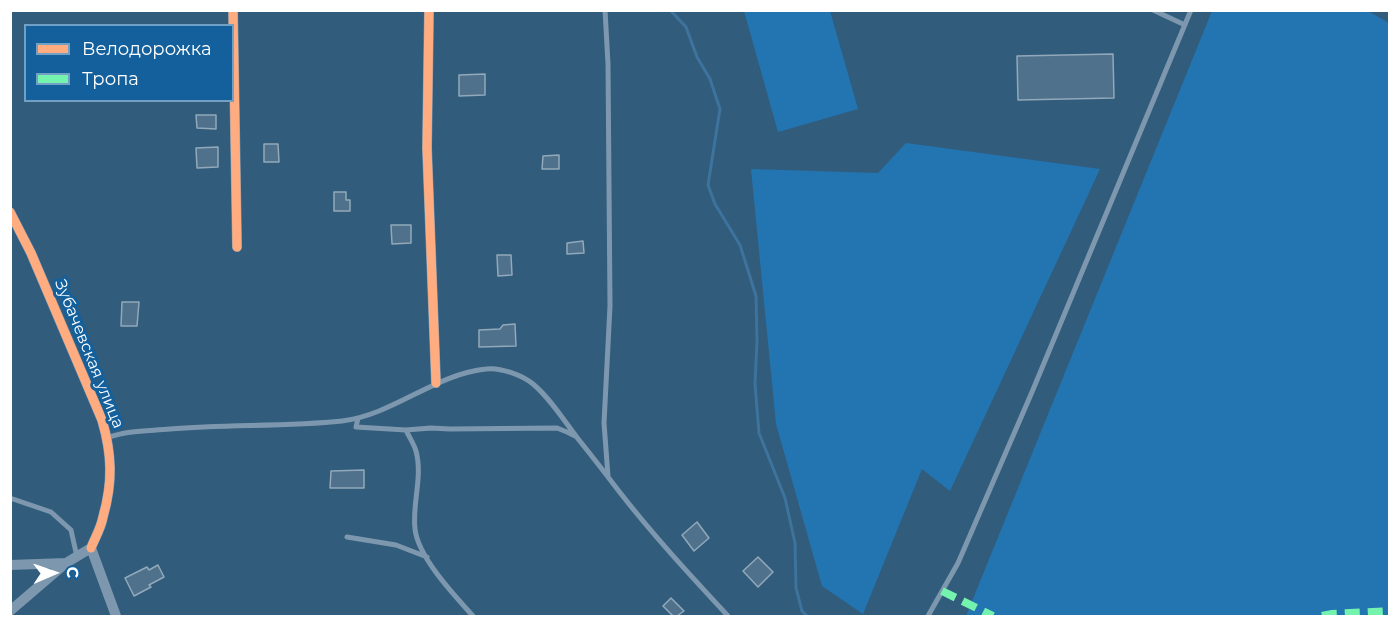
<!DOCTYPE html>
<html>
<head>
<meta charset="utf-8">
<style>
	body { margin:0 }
	#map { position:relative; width:1400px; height:627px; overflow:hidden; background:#325c7c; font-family:Montserrat,sans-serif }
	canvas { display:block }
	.frame { position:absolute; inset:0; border:12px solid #fff; pointer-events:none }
	.legend { position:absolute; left:24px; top:24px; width:210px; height:78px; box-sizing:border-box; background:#13609c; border:2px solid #71a0c4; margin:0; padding:8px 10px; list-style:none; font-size:18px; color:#fff }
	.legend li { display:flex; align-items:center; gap:12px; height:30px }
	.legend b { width:30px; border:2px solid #71a0c4 }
	.north { position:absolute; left:24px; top:543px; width:60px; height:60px; -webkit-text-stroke:4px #13609c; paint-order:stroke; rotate:88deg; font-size:16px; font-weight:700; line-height:24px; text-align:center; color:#fff }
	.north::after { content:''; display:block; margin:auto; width:21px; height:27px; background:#fff; clip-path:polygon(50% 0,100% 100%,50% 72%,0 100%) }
</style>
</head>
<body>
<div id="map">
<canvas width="1400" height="627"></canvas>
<div class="frame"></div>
<ul class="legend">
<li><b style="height:8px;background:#ffac80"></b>Велодорожка</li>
<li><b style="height:8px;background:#73f3ae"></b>Тропа</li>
</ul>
<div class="north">С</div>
</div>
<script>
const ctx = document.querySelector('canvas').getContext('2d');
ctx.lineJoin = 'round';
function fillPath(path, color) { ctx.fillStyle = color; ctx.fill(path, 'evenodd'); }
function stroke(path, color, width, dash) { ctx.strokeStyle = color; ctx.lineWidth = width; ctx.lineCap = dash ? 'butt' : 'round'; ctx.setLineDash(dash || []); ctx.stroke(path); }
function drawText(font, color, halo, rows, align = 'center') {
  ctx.font = font + ' Montserrat,sans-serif'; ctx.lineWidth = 6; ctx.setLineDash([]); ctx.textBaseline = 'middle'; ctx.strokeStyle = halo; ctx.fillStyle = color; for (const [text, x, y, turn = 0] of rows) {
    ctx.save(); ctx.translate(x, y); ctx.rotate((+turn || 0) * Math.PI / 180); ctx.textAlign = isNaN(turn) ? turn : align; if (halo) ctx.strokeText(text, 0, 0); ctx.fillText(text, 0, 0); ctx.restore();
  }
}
fillPath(new Path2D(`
	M 744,11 L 830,11 L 858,109 L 778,132 Z
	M 1212,11 L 1368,11 L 1389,23 L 1389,616 L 966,616 Z
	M 906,143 L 1100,169 L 950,491 L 922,469 L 863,614 L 822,586 L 776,424 L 751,169 L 878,173 Z`), '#2375b1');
stroke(new Path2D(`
	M 670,10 L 686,27 L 697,57 L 710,79 L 720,109 L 708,185 L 715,204 L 740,245 L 756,296 L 757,341 L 755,384 L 759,433 L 785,498 L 795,543 L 796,588 L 802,611 L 807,616`), '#3d739c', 3);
const building = new Path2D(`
	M 1113,54 L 1114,98 L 1018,100 L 1017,56 Z
	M 485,74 L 485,95 L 459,96 L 459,75 Z
	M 196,115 L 216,115 L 216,129 L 197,128 Z
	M 264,144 L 278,144 L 279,162 L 264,162 Z
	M 218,147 L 218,167 L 197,168 L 196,148 Z
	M 559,155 L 559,169 L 542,169 L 543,156 Z
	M 334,192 L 346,192 L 346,200 L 350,200 L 350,211 L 334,211 Z
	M 391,225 L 411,225 L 411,243 L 392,244 Z
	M 583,241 L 584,253 L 567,254 L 567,243 Z
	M 497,255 L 511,255 L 512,275 L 498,276 Z
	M 122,302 L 139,302 L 137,326 L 121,326 Z
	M 515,324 L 516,346 L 479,347 L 479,330 L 500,329 L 503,325 Z
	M 364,470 L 364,488 L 330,488 L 331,471 Z
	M 697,522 L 709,538 L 694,551 L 682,535 Z
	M 758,557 L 773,572 L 758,587 L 743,571 Z
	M 158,565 L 164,577 L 149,585 L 151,587 L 134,596 L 125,578 L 147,567 L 149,570 Z
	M 671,598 L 684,611 L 677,616 L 673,616 L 663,606 Z`);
fillPath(building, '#50718b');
stroke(building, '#91a9bb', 1.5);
stroke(new Path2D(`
	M 605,10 L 608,64 L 610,306 L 604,423 L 608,476
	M 1153,10 L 1185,25
	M 358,418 L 356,427 L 406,430 C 409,437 414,444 416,451 C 423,477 412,503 415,529 C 418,557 454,595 473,616
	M 406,430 L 431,428 L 450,429 L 557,428 L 567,432 L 575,436
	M 107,438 C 127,430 149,431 170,429 C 227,424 285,427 342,421 C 393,415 435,374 486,369 C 500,367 522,375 533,384 C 551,399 564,421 579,440 C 592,456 605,473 618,490 C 652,534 690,575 728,616
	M 10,498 L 51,512 L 71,530 L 77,557
	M 347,537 L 396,545 L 427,557
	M 928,616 L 958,563 L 1032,392 L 1191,10`), '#7d98ae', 5);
stroke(new Path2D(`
	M 233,10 L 237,247
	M 429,10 L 427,148 L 436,383
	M 10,212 L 31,253 L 102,420 C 112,454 113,482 103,517 C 101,528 95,538 91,548
	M 91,548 L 116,616
	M 10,565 L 66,563
	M 10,611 L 66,563 L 91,548`), '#7d98ae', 10);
stroke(new Path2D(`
	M 942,591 L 993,616
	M 1322,616 L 1332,614 L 1390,611`), '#73f3ae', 8, [15, 8]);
stroke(new Path2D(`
	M 233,10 L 237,247
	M 429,10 L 427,148 L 436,383
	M 10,212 L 31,253 L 102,420 C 112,454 113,482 103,517 C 101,528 95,538 91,548`), '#ffac80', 9);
drawText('16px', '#fff', '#13609c', [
	["Зубачевская улица",89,354,68]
]);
</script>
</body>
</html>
